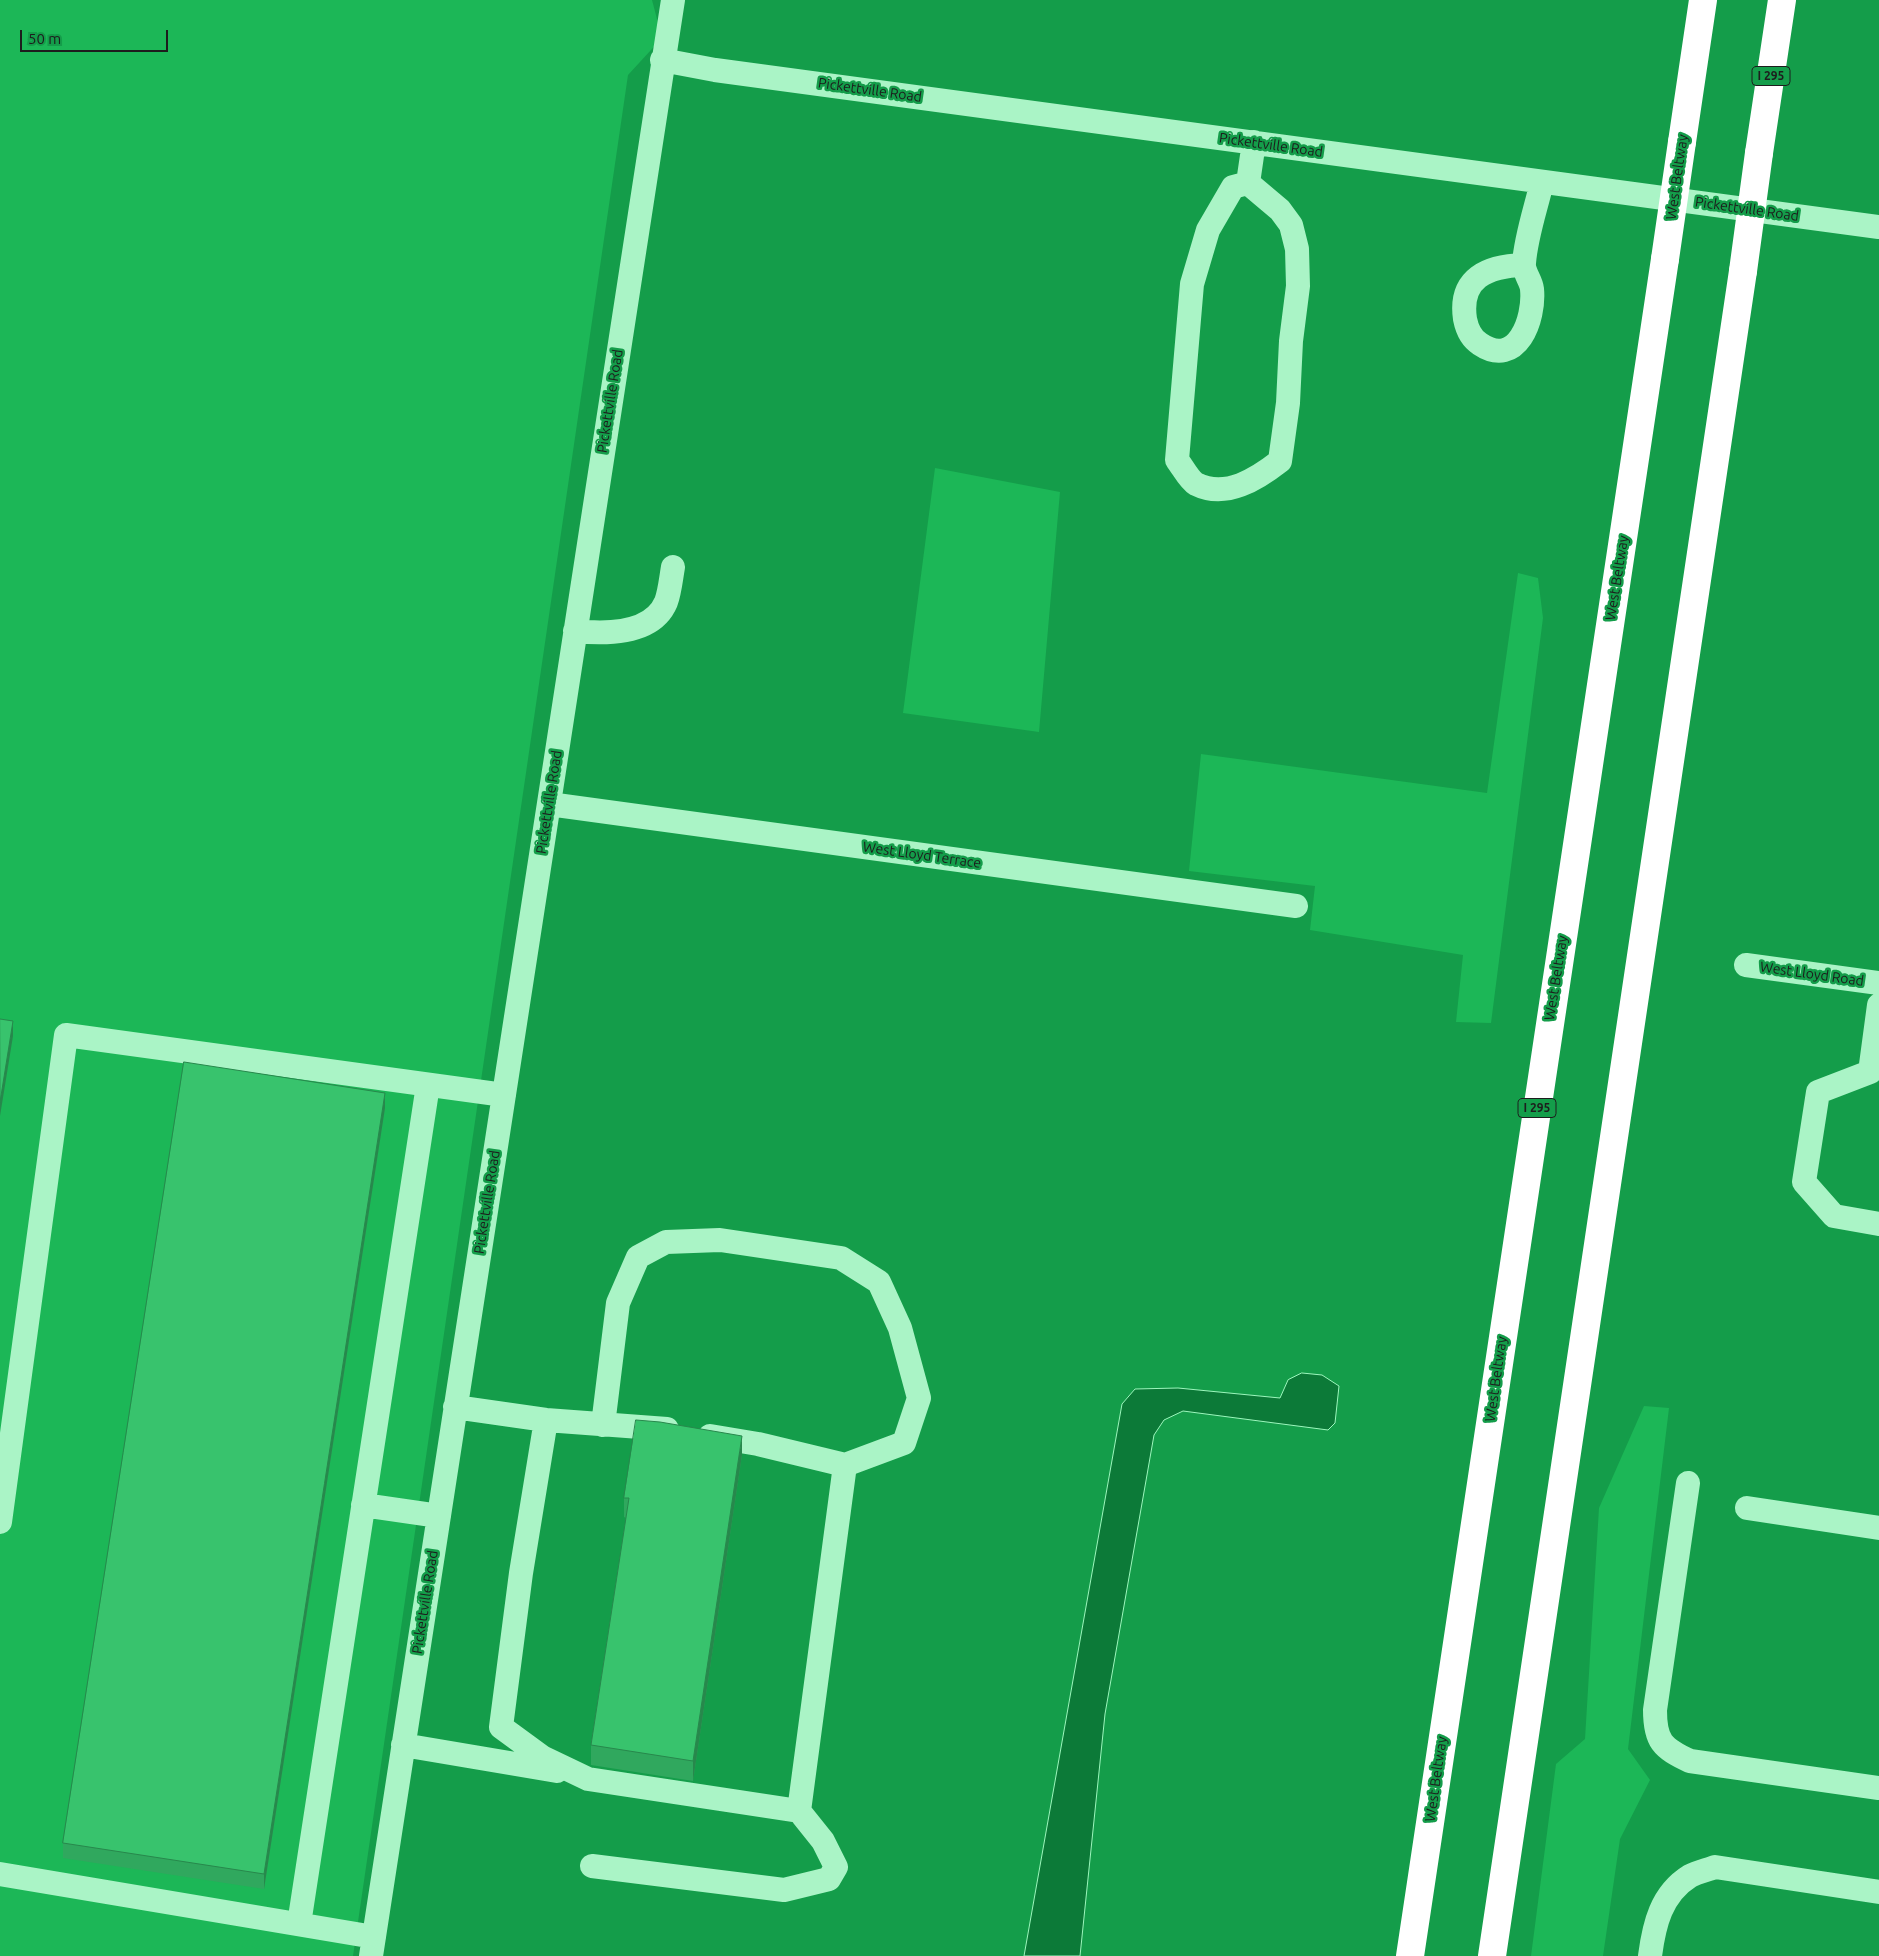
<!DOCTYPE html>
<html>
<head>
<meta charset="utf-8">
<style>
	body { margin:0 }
	#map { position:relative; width:1879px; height:1956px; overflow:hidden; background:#149d4a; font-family:Ubuntu,sans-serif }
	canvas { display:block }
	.scale { position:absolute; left:20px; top:30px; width:148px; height:22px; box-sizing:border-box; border:2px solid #1d1d1d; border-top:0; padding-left:6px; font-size:15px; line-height:18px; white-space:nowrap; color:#1d1d1d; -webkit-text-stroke:4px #149d4a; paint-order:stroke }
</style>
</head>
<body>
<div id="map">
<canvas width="1879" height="1956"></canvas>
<div class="scale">50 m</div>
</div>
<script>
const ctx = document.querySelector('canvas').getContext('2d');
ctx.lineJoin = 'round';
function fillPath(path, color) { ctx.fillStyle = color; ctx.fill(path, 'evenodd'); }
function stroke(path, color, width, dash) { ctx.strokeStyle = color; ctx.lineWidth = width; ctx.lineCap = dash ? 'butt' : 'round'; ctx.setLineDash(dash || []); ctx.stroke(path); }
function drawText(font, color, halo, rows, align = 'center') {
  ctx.font = font + ' Ubuntu,sans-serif'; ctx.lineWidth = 5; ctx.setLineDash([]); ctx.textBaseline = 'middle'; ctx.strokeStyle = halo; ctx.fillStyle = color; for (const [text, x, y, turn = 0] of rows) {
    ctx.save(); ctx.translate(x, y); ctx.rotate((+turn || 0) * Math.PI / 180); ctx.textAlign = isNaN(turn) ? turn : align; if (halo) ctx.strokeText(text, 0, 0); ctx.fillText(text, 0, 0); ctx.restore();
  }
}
fillPath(new Path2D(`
	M 0,0 L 652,0 L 662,38 L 628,75 L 353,1956 L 0,1956 Z
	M 935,468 L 1060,492 L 1039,732 L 903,713 Z
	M 1518,573 L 1538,578 L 1543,618 L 1491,1023 L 1456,1022 L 1463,955 L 1310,930 L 1315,886 L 1189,871 L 1201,754 L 1487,793 Z
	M 1644,1406 L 1669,1408 L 1628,1749 L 1650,1780 L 1620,1839 L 1603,1956 L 1531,1956 L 1556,1764 L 1585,1739 L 1599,1508 Z`), '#1cb757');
const water = new Path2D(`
	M 1302,1373 L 1322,1375 L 1339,1386 L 1335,1423 L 1328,1430 L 1183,1411 L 1164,1420 L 1154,1435 L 1105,1714 L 1080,1956 L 1024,1956 L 1122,1404 L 1135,1389 L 1178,1388 L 1280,1398 L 1288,1380 Z`);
fillPath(water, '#0c7a38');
stroke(water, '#9df6bd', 1);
stroke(new Path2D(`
	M 662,60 L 715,70 L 1879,227
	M 1248,183 L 1233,187 L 1208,230 L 1192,284 L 1177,460 C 1182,466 1189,480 1196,484 C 1226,499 1257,479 1280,461 L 1288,403 L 1291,341 L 1298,286 L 1297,249 L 1291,225 L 1280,210 L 1248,183 L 1254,142
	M 1524,265 C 1487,266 1459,278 1465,319 C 1467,329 1472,339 1480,344 C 1517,369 1535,319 1532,289 C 1531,280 1523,272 1524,263 C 1526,236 1536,208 1542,182
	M 575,631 C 604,634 652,635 666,602 C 670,591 671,578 673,567
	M 549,804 L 1296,906
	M 1746,965 L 1879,983
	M 1879,1005 L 1870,1072 L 1818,1092 L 1804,1182 L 1834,1216 L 1879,1224
	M 455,1407 L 546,1420 L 667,1429
	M 546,1420 L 521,1573 L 501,1727 L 542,1757 L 588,1779 L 799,1811 L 845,1465 L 758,1444 L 710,1436
	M 603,1425 L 618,1303 L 638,1257 L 666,1242 L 720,1240 L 841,1258 L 879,1282 L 900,1328 L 919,1398 L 904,1443 L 845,1465
	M 1688,1483 L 1655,1710 C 1655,1741 1662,1748 1690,1761 L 1879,1788
	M 363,1505 L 439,1516
	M 1747,1508 L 1879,1528
	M 0,1522 L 66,1035 L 504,1095
	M 403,1745 L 557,1771
	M 592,1866 L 784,1890 L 829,1879 L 836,1867 L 823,1841 L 799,1811
	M 0,1874 L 374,1937
	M 299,1924 L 428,1085
	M 371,1956 L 673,0
	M 1650,1956 C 1654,1925 1661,1894 1690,1876 C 1697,1872 1707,1870 1715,1867 L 1879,1892`), '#aaf4c6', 24);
stroke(new Path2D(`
	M 1682,142 L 1703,0
	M 1759,153 L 1782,0
	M 1410,1956 L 1665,259
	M 1492,1956 L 1743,271`), '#fff', 28);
stroke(new Path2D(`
	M 1665,259 L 1682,142
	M 1743,271 L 1759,153`), '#fff', 28);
fillPath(new Path2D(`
	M 385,1108 L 264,1889 L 63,1858 L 63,1843 Z
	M 742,1455 L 693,1781 L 591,1765 L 591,1745 L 626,1518 L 624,1517 L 624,1498 Z`), '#30a85e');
fillPath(new Path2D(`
	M 13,1021 L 13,1036 L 0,1116 L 0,1102 Z
	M 385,1093 L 385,1108 L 264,1889 L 264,1874 Z
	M 742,1436 L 742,1455 L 693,1781 L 693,1761 Z`), '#27884c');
const building = new Path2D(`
	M 0,1019 L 13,1021 L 0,1102 Z
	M 184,1062 L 385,1093 L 264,1874 L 63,1843 Z
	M 636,1420 L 660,1422 L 742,1436 L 693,1761 L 591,1745 L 629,1498 L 624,1498 Z`);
fillPath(building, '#38c36d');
stroke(building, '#27884c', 1);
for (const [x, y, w] of [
	[1771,76,38],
	[1537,1108,38]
]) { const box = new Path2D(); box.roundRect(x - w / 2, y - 9.5, w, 19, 4); ctx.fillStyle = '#149d4a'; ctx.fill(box); stroke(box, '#1d1d1d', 1); }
drawText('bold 12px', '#1d1d1d', null, [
	["I 295",1771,76],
	["I 295",1537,1108]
]);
drawText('14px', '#1d1d1d', '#149d4a', [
	["Pickettville Road",870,90,8],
	["Pickettville Road",1271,145,8],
	["West Beltway",1677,177,-82],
	["Pickettville Road",1747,209,8],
	["Pickettville Road",610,401,-81],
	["West Beltway",1617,578,-81],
	["Pickettville Road",549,802,-81],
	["West Lloyd Terrace",922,855,8],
	["West Lloyd Road",1812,974,8],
	["West Beltway",1556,978,-81],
	["Pickettville Road",487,1202,-81],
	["West Beltway",1496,1379,-82],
	["Pickettville Road",425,1602,-81],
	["West Beltway",1436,1779,-82]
]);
</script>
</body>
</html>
